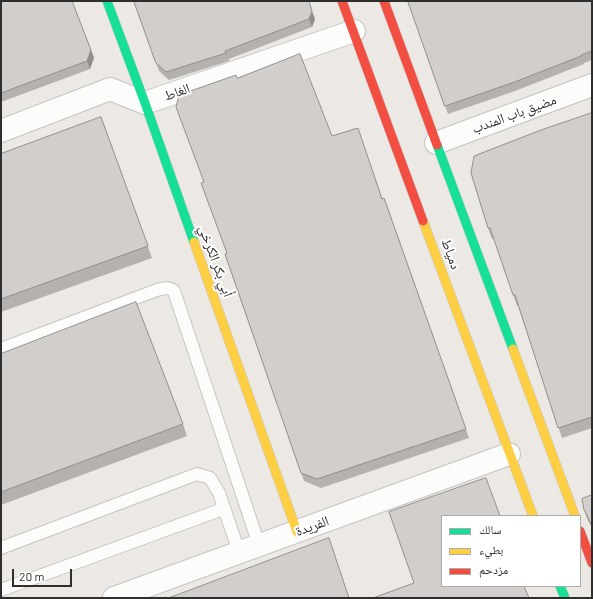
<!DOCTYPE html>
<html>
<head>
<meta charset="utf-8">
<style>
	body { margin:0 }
	#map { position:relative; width:593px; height:599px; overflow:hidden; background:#ece8e4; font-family:Barlow,"Noto Naskh Arabic",sans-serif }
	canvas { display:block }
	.frame { position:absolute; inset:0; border:2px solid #2e2e2e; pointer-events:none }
	.legend { position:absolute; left:441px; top:515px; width:140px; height:72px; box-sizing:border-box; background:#fff; border:1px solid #ababab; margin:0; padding:5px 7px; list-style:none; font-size:12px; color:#2e2e2e }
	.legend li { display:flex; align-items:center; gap:8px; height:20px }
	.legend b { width:20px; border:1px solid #ababab }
	.scale { position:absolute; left:12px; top:569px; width:60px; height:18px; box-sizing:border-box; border:2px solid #2e2e2e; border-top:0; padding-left:5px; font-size:12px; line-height:14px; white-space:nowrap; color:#2e2e2e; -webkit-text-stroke:3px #fff; paint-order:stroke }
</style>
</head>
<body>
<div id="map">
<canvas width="593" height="599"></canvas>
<div class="frame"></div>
<ul class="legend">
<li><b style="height:5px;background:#16e098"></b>سالك</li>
<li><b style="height:5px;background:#ffcf43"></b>بطيء</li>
<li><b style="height:5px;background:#f24e42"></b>مزدحم</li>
</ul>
<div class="scale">20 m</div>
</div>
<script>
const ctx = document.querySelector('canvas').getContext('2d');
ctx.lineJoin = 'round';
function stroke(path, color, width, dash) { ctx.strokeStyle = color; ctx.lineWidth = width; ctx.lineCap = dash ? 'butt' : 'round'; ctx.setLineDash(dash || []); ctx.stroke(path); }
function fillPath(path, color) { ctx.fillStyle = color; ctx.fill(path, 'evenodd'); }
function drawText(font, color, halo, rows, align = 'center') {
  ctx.font = font + ' Barlow,"Noto Naskh Arabic",sans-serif'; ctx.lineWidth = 4; ctx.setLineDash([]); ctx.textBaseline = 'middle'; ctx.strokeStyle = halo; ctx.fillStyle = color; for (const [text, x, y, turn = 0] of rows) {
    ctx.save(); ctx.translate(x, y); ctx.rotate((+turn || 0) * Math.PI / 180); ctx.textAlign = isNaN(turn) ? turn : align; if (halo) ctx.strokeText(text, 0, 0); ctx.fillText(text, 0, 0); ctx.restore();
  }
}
const lane = new Path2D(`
	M 1,349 L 157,290 C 163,288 169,287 174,291 L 259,545
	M 1,548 L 197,474 L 210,478 L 219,493 L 239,552
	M 1,590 L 223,509`);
const street = new Path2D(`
	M 1,131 L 110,89 L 145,103 L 354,31
	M 436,143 L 592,85
	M 114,598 L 509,454`);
const fast = new Path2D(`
	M 107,1 L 145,103 L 194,242
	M 437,145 L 513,349
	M 560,586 L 565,598`);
const slow = new Path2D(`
	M 423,221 L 533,516
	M 194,242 L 297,532
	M 513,349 L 575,516`);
const jam = new Path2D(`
	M 342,1 L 423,221
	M 384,1 L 437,145
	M 580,531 L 592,563`);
stroke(lane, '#c5c4c5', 14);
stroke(street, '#c5c4c5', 24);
stroke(fast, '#c5c4c5', 10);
stroke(slow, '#c5c4c5', 10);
stroke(jam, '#c5c4c5', 10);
stroke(lane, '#fcfcfb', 12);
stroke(street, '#fcfcfb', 22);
stroke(fast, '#16e098', 9);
stroke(slow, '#ffcf43', 9);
stroke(jam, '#f24e42', 9);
fillPath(new Path2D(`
	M 1,1 L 91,50 L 94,58 L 90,69 L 1,102 Z
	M 134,1 L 315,19 L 312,27 L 229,59 L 229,61 L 169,80 L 159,71 Z
	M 408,1 L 592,1 L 592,60 L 584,63 L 584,64 L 515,91 L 448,114 Z
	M 237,78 L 332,136 L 382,199 L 384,198 L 469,438 L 321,488 L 304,481 L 225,254 L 227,253 Z
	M 592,113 L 592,428 L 562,438 L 518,305 L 517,306 L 494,238 L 492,239 L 488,228 Z
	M 101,117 L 152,258 L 1,312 L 1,154 Z
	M 1,354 L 183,424 L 187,436 L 1,505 Z
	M 582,499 L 592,527 L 588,521 L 584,510 Z`), '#b4b1af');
fillPath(new Path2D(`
	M 312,11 L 315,19 L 312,27 L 309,19 Z
	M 91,50 L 94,58 L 90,69 L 87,61 Z`), '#92908e');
const building = new Path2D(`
	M 1,1 L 72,1 L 91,50 L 87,61 L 1,93 Z
	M 134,1 L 309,1 L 312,11 L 309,19 L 225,51 L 226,53 L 166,72 L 156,63 Z
	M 408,1 L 592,1 L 592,51 L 581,55 L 581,56 L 512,83 L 445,106 Z
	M 300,54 L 332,136 L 358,128 L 382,199 L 384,198 L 466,429 L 317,479 L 301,473 L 225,254 L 227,253 L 201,183 L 204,182 L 176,107 L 179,95 L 236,75 L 237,78 Z
	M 592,113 L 592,417 L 558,428 L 515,295 L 513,295 L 490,228 L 488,228 L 471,173 L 474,156 L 541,130 Z
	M 101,117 L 148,246 L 1,299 L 1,154 Z
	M 136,302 L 183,424 L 1,492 L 1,354 Z
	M 486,478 L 500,516 L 442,516 L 442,586 L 524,586 L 529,598 L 373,598 L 414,583 L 389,512 Z
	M 592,495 L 592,527 L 587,515 L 584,510 L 582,499 Z
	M 329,538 L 349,598 L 169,598 Z`);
fillPath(building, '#d1cecb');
stroke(building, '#92908e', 1);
drawText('14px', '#2e2e2e', '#fff', [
	["الغاط",177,92,-19],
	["مضيق باب المندب",514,114,-20],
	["دمياط",451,254,70],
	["أبي بكر الكرخي",216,261,70],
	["الفريدة",312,526,-20]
]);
</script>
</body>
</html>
